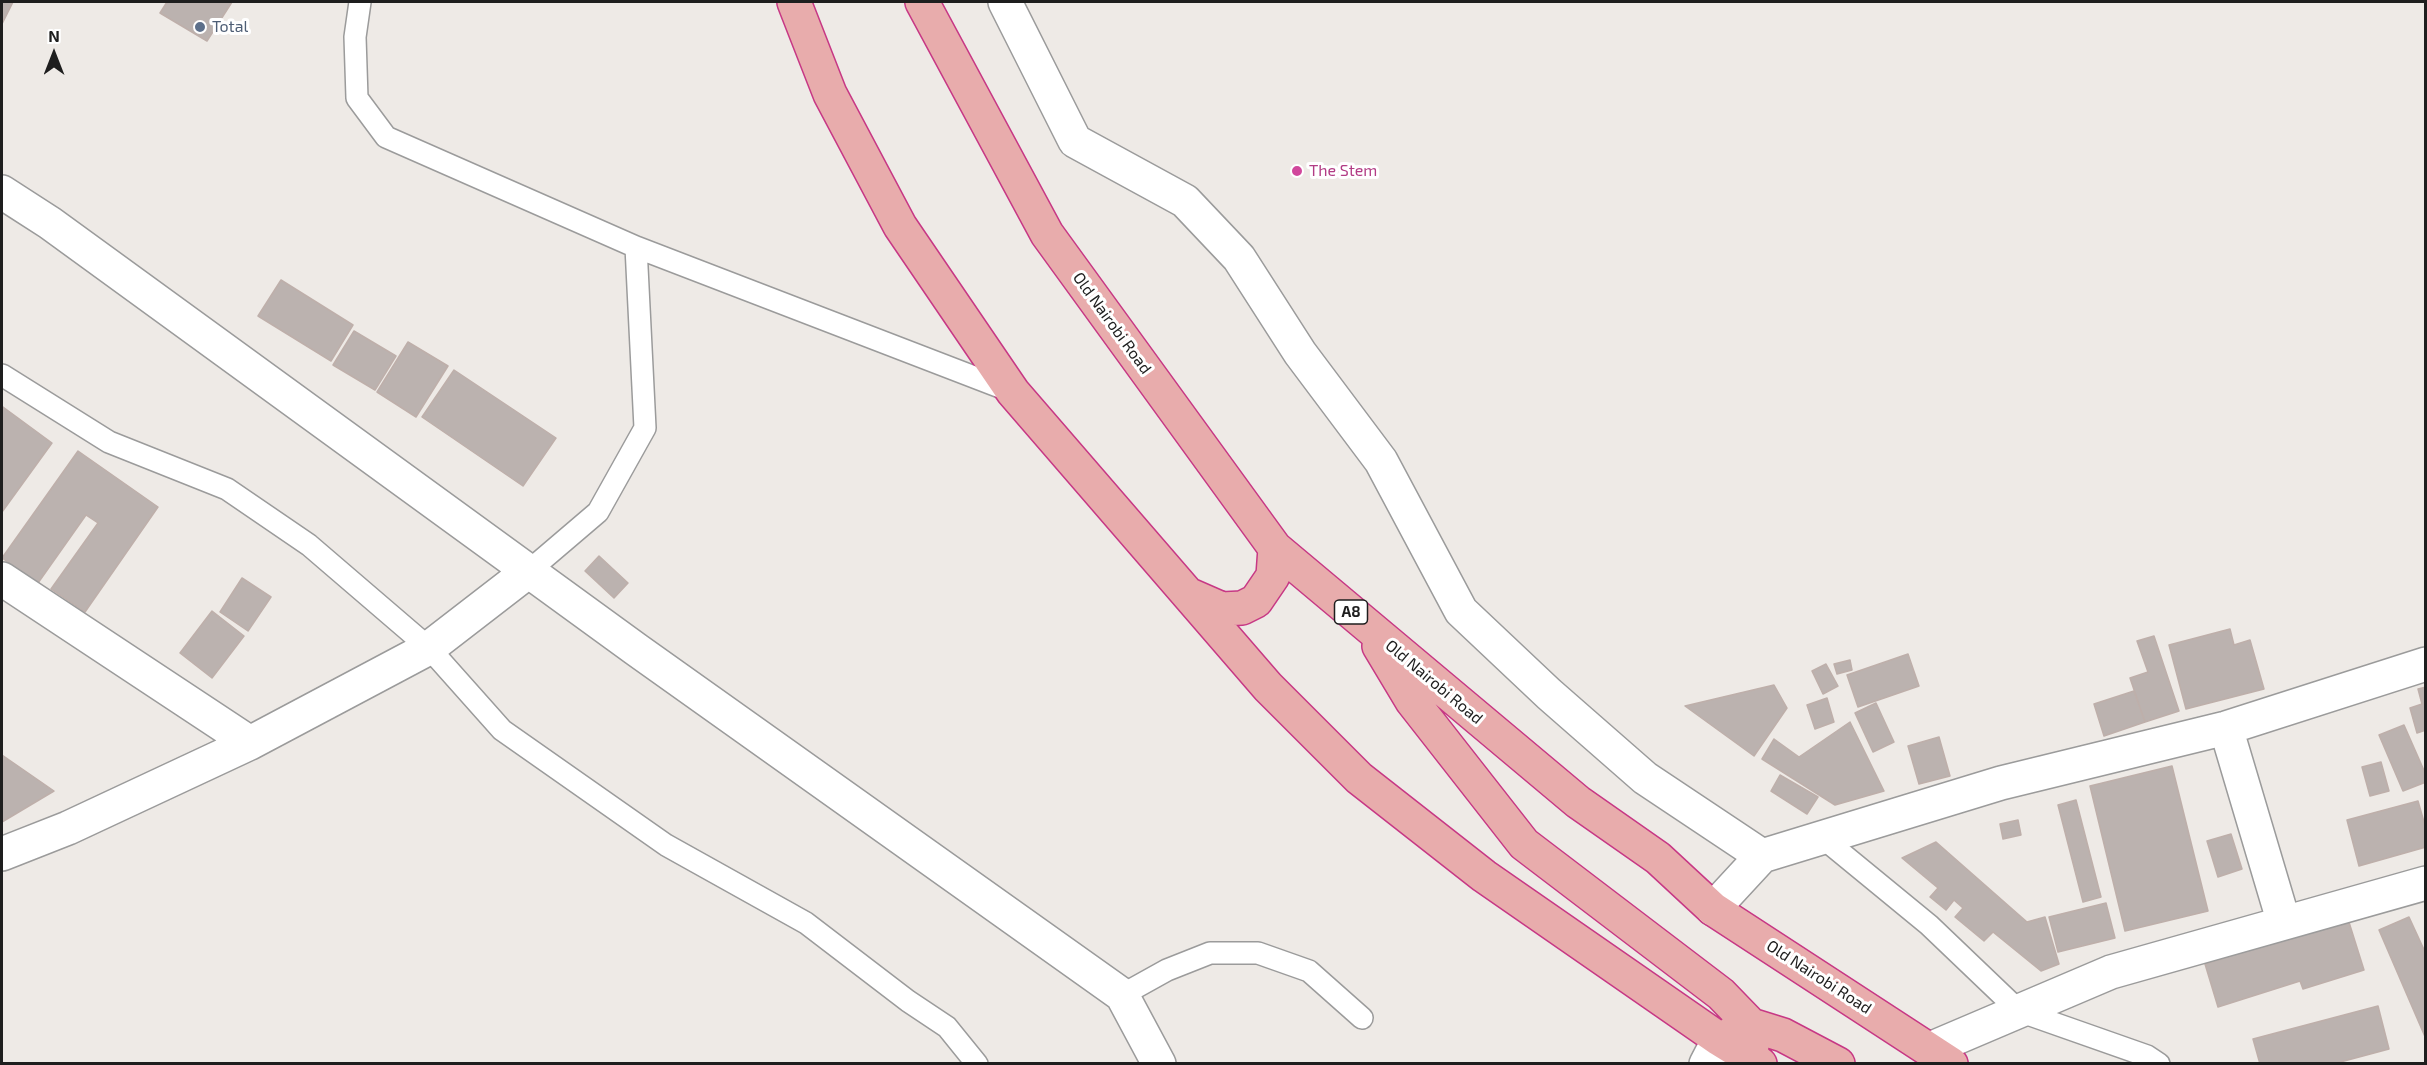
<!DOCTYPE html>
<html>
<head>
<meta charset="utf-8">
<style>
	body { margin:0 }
	#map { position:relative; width:2427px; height:1065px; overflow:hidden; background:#eeeae6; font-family:"Exo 2",sans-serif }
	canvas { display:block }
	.frame { position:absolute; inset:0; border:3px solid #1e1e1e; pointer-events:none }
	.north { position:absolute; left:24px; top:24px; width:60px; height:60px; -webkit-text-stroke:4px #fff; paint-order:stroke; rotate:0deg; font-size:16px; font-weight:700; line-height:24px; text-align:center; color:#1e1e1e }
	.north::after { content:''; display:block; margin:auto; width:21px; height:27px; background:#1e1e1e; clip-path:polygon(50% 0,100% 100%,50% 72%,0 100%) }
</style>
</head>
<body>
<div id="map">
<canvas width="2427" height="1065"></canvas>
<div class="frame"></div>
<div class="north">N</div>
</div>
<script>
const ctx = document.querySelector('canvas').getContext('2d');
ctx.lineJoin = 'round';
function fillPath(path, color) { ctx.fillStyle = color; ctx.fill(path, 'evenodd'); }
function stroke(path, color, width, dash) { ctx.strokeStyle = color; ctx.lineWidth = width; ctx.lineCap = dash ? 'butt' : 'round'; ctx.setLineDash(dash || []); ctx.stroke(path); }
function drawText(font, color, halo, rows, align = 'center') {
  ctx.font = font + ' "Exo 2",sans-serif'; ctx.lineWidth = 6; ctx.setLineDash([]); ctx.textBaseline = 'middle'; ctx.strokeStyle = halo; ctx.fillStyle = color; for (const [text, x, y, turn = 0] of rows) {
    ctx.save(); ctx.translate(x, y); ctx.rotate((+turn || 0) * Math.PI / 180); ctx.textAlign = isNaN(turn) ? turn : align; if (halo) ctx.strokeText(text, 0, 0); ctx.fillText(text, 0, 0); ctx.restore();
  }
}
const building = new Path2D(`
	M 2,2 L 13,2 L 2,24 Z
	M 167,2 L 232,2 L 207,41 L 160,13 Z
	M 281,280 L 353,325 L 331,361 L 258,316 Z
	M 354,331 L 396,356 L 375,390 L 333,365 Z
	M 408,342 L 448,366 L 416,417 L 377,392 Z
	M 454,370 L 556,438 L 523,486 L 422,417 Z
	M 3,407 L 52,443 L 2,512 L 2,409 Z
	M 78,451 L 158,507 L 85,612 L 51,589 L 98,523 L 86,515 L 38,583 L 2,558 Z
	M 599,556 L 628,583 L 614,598 L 585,571 Z
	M 242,578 L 271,597 L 248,631 L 220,612 Z
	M 212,611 L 244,636 L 212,678 L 180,653 Z
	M 2230,629 L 2234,645 L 2250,640 L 2264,689 L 2186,709 L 2169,645 Z
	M 2154,636 L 2179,711 L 2145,722 L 2130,678 L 2148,672 L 2137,641 Z
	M 1908,654 L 1919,686 L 1858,707 L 1847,675 Z
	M 1850,660 L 1852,670 L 1837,674 L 1834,664 Z
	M 1826,664 L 1838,686 L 1823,694 L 1812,671 Z
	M 1774,685 L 1787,708 L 1754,756 L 1685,706 Z
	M 2426,687 L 2426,730 L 2417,733 L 2410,708 L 2422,704 L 2418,689 Z
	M 2134,691 L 2145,722 L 2104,736 L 2094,704 Z
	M 1827,698 L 1834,722 L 1815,729 L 1807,705 Z
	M 1876,703 L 1894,742 L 1873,752 L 1855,713 Z
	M 1850,722 L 1884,791 L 1835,805 L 1762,759 L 1774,739 L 1799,757 Z
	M 2404,725 L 2426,775 L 2426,782 L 2403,791 L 2379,735 Z
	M 1939,737 L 1950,776 L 1919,784 L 1908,746 Z
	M 2,755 L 54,791 L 2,822 Z
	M 2381,762 L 2389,791 L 2370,796 L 2362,767 Z
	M 2172,766 L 2208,911 L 2125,931 L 2090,786 Z
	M 1780,775 L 1818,797 L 1807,814 L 1771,791 Z
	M 2076,800 L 2101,897 L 2083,902 L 2058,805 Z
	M 2418,801 L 2426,829 L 2426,847 L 2359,866 L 2347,820 Z
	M 2018,820 L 2021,835 L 2003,839 L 2000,824 Z
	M 2231,834 L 2242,869 L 2218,877 L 2207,841 Z
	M 1936,842 L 2027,922 L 2045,917 L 2059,964 L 2041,971 L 1993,932 L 1984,941 L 1955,917 L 1963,908 L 1954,900 L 1946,910 L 1930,897 L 1938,888 L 1902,858 Z
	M 2106,903 L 2115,938 L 2058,952 L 2049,917 Z
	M 2409,917 L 2426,954 L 2426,1039 L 2379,930 Z
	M 2348,919 L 2364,970 L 2303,989 L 2300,981 L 2218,1007 L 2205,964 Z
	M 2378,1006 L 2389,1049 L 2333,1064 L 2260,1064 L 2253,1039 Z`);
fillPath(building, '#bbb2af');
stroke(building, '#beafaa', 1.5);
const service = new Path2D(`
	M 360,2 L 355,37 L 357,98 L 386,137 L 636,247 L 1013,392
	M 2,375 L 109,442 L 227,489 L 309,545 L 429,648 L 502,730 L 666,845 L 806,923 L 908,1001 L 947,1027 L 977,1064
	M 530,570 L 598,512 L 645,428 L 636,247
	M 1823,838 L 1929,925 L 2019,1011 L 2147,1056 L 2159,1064
	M 1122,995 L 1167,970 L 1210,953 L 1258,953 L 1309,971 L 1362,1018`);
const minor = new Path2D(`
	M 1005,2 L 1075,141 L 1185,201 L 1239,258 L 1300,353 L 1381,461 L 1461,611 L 1549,694 L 1645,778 L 1762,856
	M 2,192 L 50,223 L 637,650 L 1122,995 L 1159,1064
	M 2,579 L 250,743
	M 2226,728 L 2284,923
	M 2,854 L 68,828 L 250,743 L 429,648 L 530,570
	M 1713,909 L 1762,856 L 2001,783 L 2226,728 L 2426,664
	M 1930,1049 L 2111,972 L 2426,883`);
const tertiary = new Path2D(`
	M 1706,1064 L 1719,1039`);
const trunk = new Path2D(`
	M 794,2 L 830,94 L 900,226 L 1013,392 L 1268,687 L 1359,778 L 1484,876 L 1719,1039 L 1760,1064
	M 922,2 L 1047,234 L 1275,548 L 1578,802 L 1658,858 L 1713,909 L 1951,1064
	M 1190,595 L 1222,609 L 1242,608 L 1256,601 L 1273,576 L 1275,548
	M 1379,646 L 1412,701 L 1524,844 L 1721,994 L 1751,1025 L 1752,1058
	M 1732,1033 L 1751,1025 L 1783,1035 L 1838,1064`);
stroke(service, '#9b9b9b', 24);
stroke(minor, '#9b9b9b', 36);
stroke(tertiary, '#9b9b9b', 36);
stroke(trunk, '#c73885', 36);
stroke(service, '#fff', 21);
stroke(minor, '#fff', 33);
stroke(tertiary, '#fff', 33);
stroke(trunk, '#e8acac', 33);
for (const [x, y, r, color] of [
	[200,27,6,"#5c6f8a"],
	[1297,171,6,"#d1479c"]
]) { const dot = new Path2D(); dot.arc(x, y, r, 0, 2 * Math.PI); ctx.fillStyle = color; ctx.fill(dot); stroke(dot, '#fff', 2); }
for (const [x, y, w] of [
	[1351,612,33]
]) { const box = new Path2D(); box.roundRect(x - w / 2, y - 12, w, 24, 4.5); ctx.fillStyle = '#fff'; ctx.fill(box); stroke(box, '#1e1e1e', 1.5); }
drawText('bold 15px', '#1e1e1e', null, [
	["A8",1351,612]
]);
drawText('16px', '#4e5e75', '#fff', [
	["Total",212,27]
], 'left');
drawText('16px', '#b23c85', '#fff', [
	["The Stem",1309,171]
], 'left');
drawText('16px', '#1e1e1e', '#fff', [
	["Old Nairobi Road",1112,323,54],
	["Old Nairobi Road",1434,682,40],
	["Old Nairobi Road",1819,977,33]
]);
</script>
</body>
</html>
